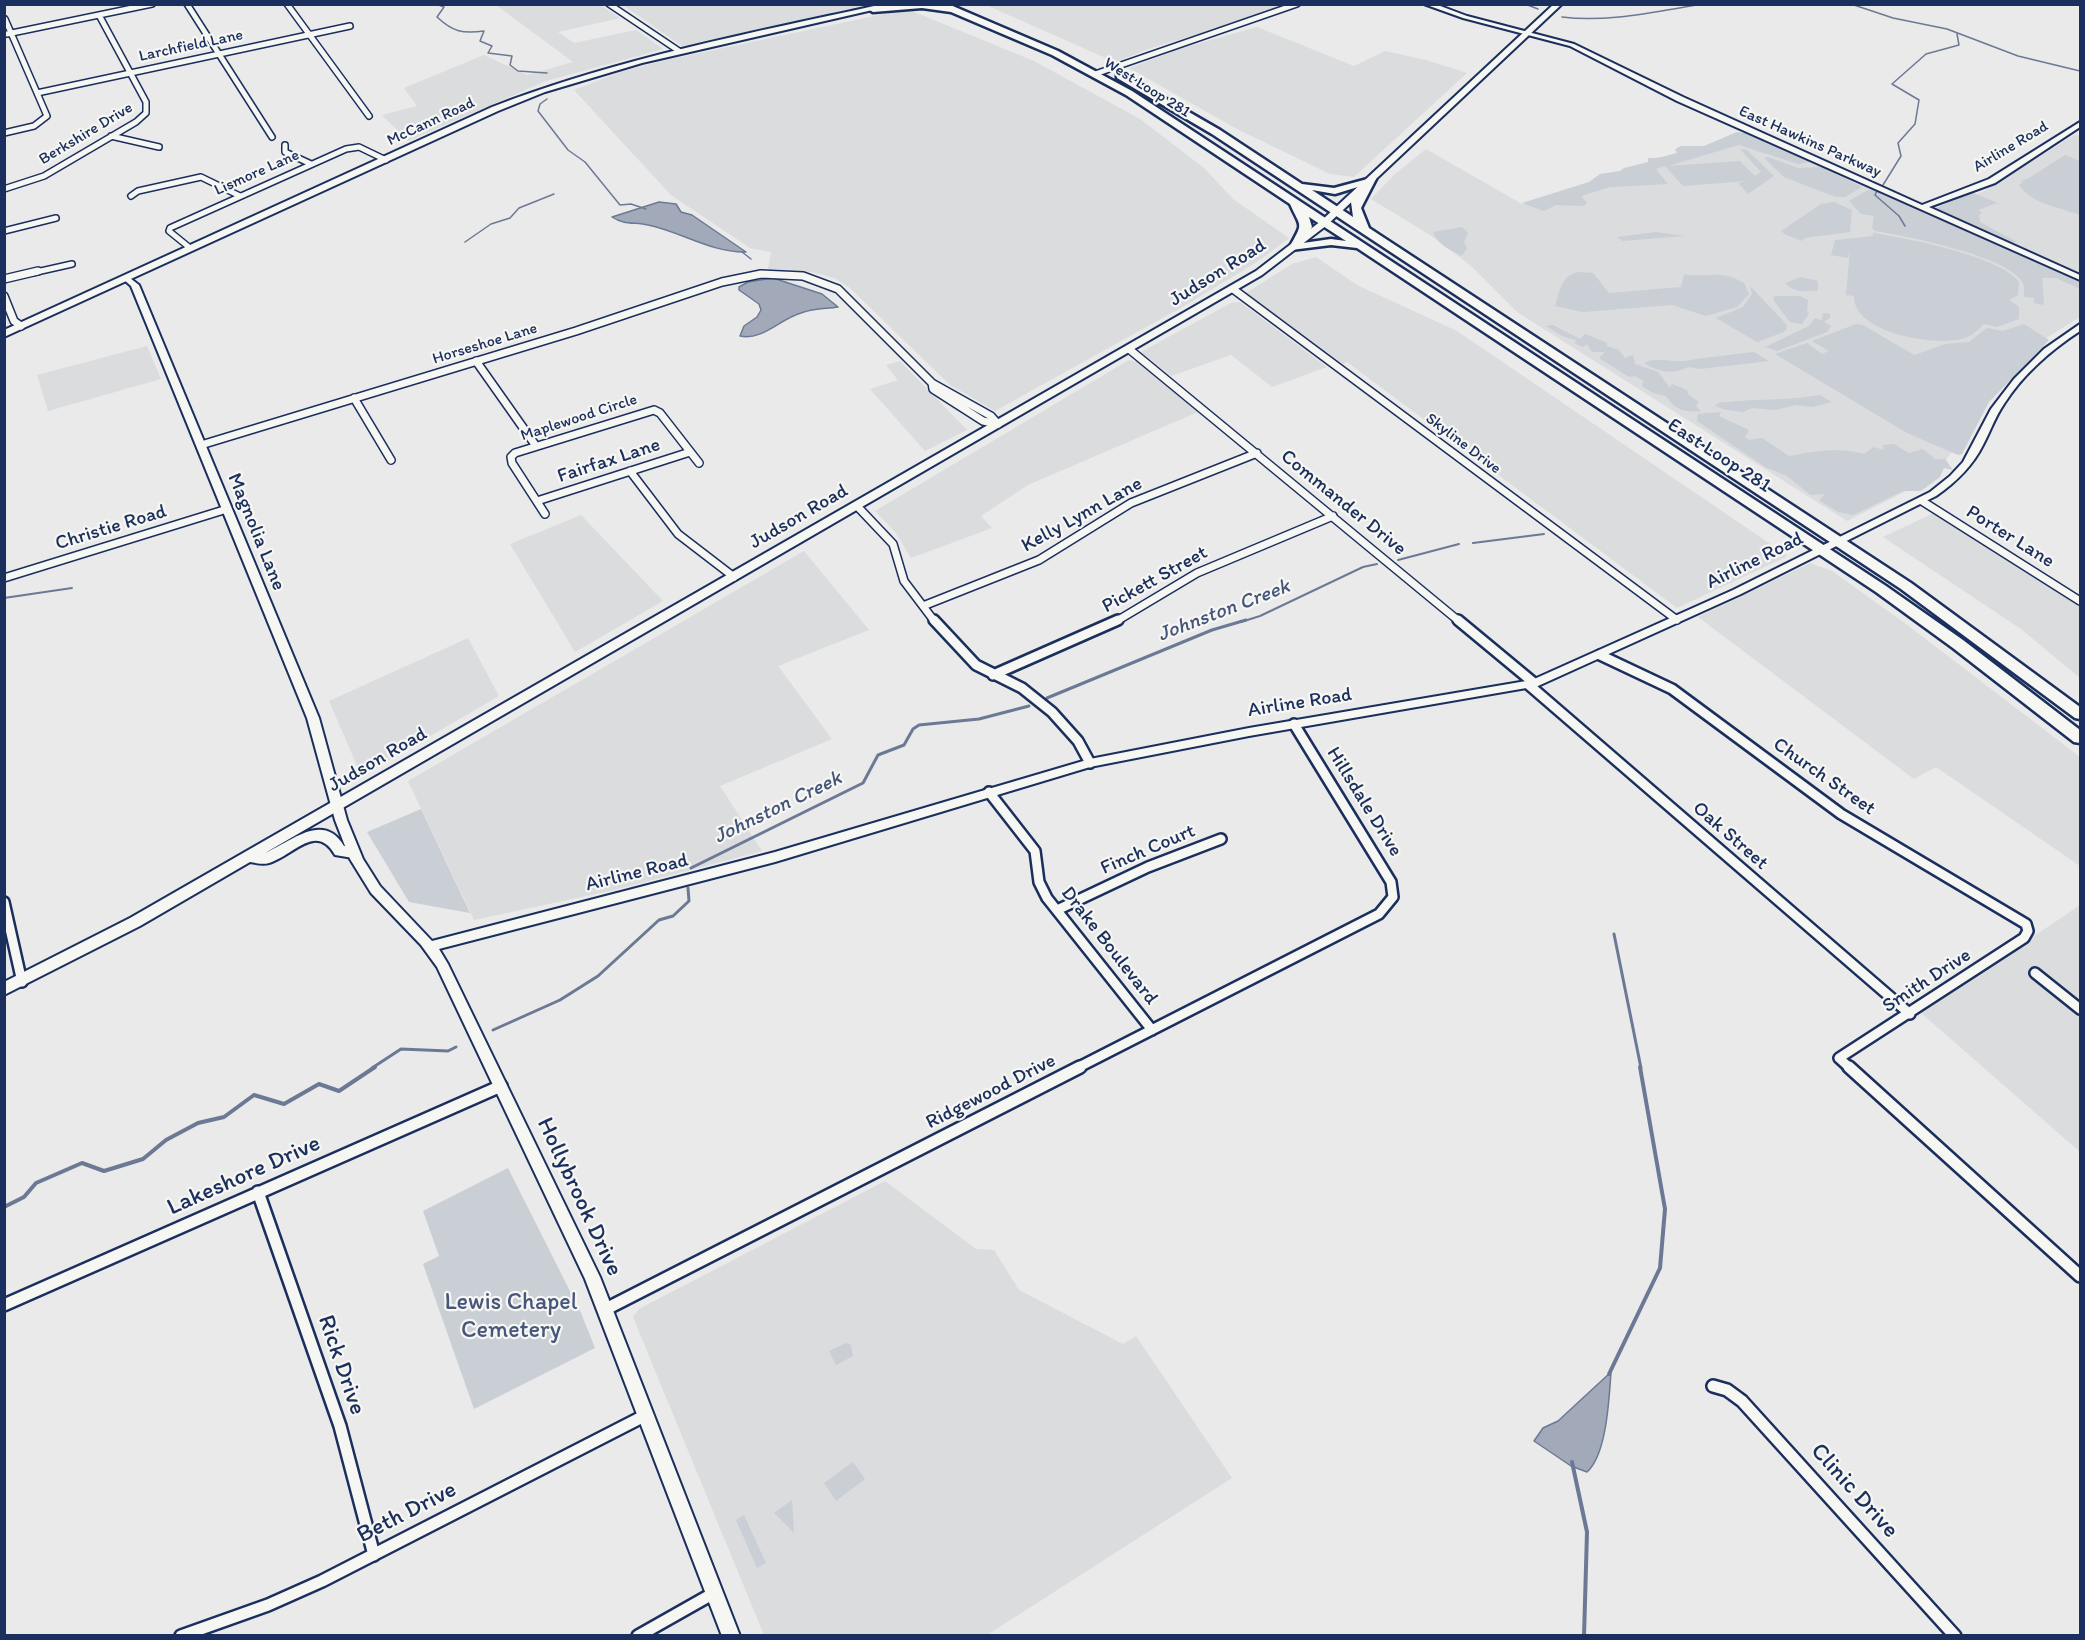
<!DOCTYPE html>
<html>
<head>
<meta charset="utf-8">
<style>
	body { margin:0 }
	#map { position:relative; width:2085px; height:1640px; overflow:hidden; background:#e9eae9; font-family:Itim,sans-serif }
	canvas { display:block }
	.frame { position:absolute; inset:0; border:6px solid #1b2f5e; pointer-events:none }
</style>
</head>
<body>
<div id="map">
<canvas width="2085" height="1640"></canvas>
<div class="frame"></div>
</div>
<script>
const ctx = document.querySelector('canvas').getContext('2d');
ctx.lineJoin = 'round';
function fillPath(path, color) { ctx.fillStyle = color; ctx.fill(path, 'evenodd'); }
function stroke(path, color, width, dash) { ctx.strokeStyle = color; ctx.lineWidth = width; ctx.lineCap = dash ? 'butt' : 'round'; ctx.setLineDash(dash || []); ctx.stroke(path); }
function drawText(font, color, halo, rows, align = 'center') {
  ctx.font = font + ' Itim,sans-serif'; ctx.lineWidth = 4.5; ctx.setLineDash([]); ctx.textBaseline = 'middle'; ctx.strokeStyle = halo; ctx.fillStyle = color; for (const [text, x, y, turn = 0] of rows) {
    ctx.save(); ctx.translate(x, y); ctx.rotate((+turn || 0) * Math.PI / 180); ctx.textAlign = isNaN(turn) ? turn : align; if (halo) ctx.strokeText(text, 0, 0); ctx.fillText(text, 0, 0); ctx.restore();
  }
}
fillPath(new Path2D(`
	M 496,5 L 600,5 L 620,18 L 558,32 L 574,43 L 636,30 L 663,49 L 546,81 L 408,141 L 382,115 L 417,106 L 404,88 L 484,55 L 527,75 L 573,62 Z
	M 623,5 L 867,5 L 682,46 Z
	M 986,5 L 1284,5 L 1234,24 L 1154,47 L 1115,62 Z
	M 907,9 L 1034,61 L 1140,119 L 1204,168 L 1233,199 L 1289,238 L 1257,262 L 1186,305 L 995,411 L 950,385 L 849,287 L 834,278 L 812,272 L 768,269 L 771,252 L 750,248 L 671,195 L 574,90 L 623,71 L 667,60 Z
	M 1257,27 L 1354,66 L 1385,51 L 1426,60 L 1467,73 L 1354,177 L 1330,174 L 1237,129 L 1129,68 L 1179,49 Z
	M 1748,134 L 1928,215 L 1984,191 L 2076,134 L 2080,136 L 2080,317 L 2043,340 L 1983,399 L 1949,456 L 1936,471 L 1912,488 L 1847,521 L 1517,312 L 1470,265 L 1430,235 L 1371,199 L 1395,174 L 1426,149 L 1522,204 Z
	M 1316,257 L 1357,285 L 1457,331 L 1788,556 L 1677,608 L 1347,362 L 1343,364 L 1246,293 L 1292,264 Z
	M 1240,302 L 1327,367 L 1272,387 L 1231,355 L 1171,376 L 1141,352 L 1231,303 Z
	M 147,346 L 161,379 L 48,411 L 37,375 Z
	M 1129,360 L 1137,362 L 1198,412 L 1028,485 L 981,516 L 992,528 L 911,558 L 895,532 L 875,511 Z
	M 900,361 L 967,430 L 925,451 L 870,389 L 898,380 L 886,365 Z
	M 1934,513 L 2080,607 L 2080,678 L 2021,629 L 1883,537 Z
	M 581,515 L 663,601 L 575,652 L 510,544 Z
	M 804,551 L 869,630 L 778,666 L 832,739 L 720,786 L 762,851 L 614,890 L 474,920 L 408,781 Z
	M 1810,563 L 1832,571 L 1906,624 L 2080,757 L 2080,866 L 1936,767 L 1914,779 L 1698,617 Z
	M 468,638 L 499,696 L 365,774 L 358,768 L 329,701 Z
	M 2080,905 L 2080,1152 L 1921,1013 Z
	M 885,1181 L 976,1249 L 994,1250 L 1019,1290 L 1123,1344 L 1136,1336 L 1232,1478 L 987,1635 L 764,1635 L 633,1317 L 639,1309 Z`), '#dadcde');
fillPath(new Path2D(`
	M 1737,132 L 1750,134 L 1810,162 L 1798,164 L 1739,145 L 1668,166 L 1740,161 L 1755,176 L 1761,172 L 1740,149 L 1747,150 L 1774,176 L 1748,194 L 1738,183 L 1746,181 L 1683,186 L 1665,166 L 1656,169 L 1668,184 L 1610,187 L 1584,195 L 1582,197 L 1587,203 L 1584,206 L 1556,205 L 1544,211 L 1522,203 L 1589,182 L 1600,174 L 1620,171 L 1624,168 L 1648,162 L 1648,158 C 1660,159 1667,155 1677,153 L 1675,149 L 1681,146 L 1704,146 Z
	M 2065,155 L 2080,161 L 2080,215 C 2058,207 2032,204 2019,185 L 2023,182 L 2021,181 L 2029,178 Z
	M 1768,157 L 1798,168 L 1823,167 L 1862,187 L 1845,197 L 1836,197 L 1784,177 L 1764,158 Z
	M 1868,190 L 1874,190 L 2080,282 L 2080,289 L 2056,278 L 2042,278 L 2044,305 L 2034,303 L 2034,298 L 2024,297 C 2024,290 2025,284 2020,279 C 2001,255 1907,236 1875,231 L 1872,228 L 1874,216 L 1861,214 L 1849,201 Z
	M 1971,192 L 2003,205 L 1996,203 L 1979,210 L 1982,213 L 1979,215 L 1980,222 L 2017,242 L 2009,242 L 1936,208 Z
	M 1834,202 L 1852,210 L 1850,232 L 1804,238 L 1803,241 L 1786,235 L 1781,231 L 1821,204 Z
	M 1462,227 L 1468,233 L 1464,242 L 1467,248 L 1462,256 C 1451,251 1437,244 1433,232 Z
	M 1656,232 L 1684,236 L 1623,241 L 1617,237 Z
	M 1873,233 C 1905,238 2001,256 2019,282 L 2018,295 L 2009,300 L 2019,307 L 2019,319 L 1997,327 L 1984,324 C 1978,330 1971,337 1961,339 C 1934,346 1853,333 1854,296 L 1846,295 L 1850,249 L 1848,258 L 1831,255 L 1835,240 L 1873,236 Z
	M 1578,272 L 1593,273 L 1609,293 L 1681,287 L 1684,274 C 1709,279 1718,268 1744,283 L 1749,294 L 1737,307 L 1706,316 L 1672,305 L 1583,312 L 1555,306 C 1560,292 1560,276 1578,272 Z
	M 1801,277 L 1818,281 L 1818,291 C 1805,290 1795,294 1785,283 Z
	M 1750,286 L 1786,324 L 1787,328 L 1784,332 L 1757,342 L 1716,318 L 1743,307 L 1752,294 Z
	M 1776,296 L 1800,296 L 1808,300 L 1807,312 L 1809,313 L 1802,324 L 1790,322 L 1774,301 L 1773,297 Z
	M 1823,313 L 1830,314 L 1830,318 L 1824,322 L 1831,326 L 1827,332 L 1777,351 L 1765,347 L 1809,326 L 1815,318 L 1822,320 Z
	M 1856,324 L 1863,325 L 1914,355 L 1896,362 L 1945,344 L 1969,342 L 1987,328 L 2003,331 L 2024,324 L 2049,340 L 1989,402 L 1962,454 L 1958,455 L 1907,433 L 1775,354 L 1807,343 L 1822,354 L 1829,351 L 1812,341 Z
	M 1553,325 L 1580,339 L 1585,334 L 1607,343 L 1607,346 L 1619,350 L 1625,358 L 1633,355 L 1635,364 L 1658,372 L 1670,388 L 1672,384 L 1687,390 L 1689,395 L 1699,402 L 1696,406 L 1701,411 C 1686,413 1674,410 1666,396 L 1653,393 L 1642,386 L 1644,381 L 1635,376 L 1629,377 L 1599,358 L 1605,352 L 1592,352 L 1587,344 L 1583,347 L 1575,344 L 1576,340 L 1562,336 L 1546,326 Z
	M 1754,352 L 1769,361 L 1700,369 L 1688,367 C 1672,375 1659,372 1644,363 C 1656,356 1671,363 1685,361 C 1707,357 1730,355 1754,352 Z
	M 1820,395 L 1832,402 L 1813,407 L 1796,405 L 1775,410 L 1752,408 L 1743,412 L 1726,410 L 1715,406 L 1720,402 C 1728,403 1731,401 1739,401 C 1766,399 1793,400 1820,395 Z
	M 1721,412 L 1719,416 L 1749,430 L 1745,437 L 1749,440 L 1762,438 L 1789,456 C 1816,451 1838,447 1864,454 L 1874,447 L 1883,450 L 1883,445 L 1894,444 L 1909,453 L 1923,449 L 1935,459 L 1945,459 L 1953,470 L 1944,468 L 1940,477 L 1921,491 L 1903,491 L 1853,515 L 1838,512 L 1819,500 L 1825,494 L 1811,495 L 1787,476 L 1765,467 L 1697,421 L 1698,414 Z
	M 421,809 L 470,913 L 409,902 L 367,832 Z
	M 508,1168 L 581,1313 L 595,1348 L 474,1409 L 423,1264 L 439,1256 L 423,1211 Z
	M 846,1343 L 851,1345 L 853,1356 L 836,1365 L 829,1351 Z
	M 853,1462 L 865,1479 L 836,1501 L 824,1483 Z
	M 792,1500 L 794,1533 L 774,1513 Z
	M 744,1515 L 766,1563 L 757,1568 L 736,1520 Z`), '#caced5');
const water = new Path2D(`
	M 659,202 L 676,204 L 681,212 L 692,215 L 746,252 C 712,253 682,232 648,225 C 635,222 624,225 612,217 Z
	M 773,278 L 822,294 L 838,307 C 826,309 815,308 801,313 C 780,319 762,341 740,336 L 744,326 L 757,317 L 761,310 L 759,304 L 739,290 L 739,287 L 748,282 Z
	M 1611,1372 C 1609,1398 1607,1454 1587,1472 L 1571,1466 L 1534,1441 L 1543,1428 L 1558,1421 Z`);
fillPath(water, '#a2aaba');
stroke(water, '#6c7995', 1.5);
stroke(new Path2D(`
	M 436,4 L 444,7 L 437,17 C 453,32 463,34 484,31 L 480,41 L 492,46 L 488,53 L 512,56 L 510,65 L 518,71 L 547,73
	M 1525,4 L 1538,9
	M 1851,4 L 1893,18 L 1947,29 L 2018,56 L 2080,71
	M 1562,17 C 1608,23 1658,11 1703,4
	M 547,99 L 540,104 L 538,111 L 568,150 L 585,162 L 620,205 L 631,204 L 646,209
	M 1883,185 L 1901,156 L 1898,143 L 1915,124 L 1919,100 L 1892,84 L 1926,54 L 1959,45 L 1957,34
	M 1877,191 L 1875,195 L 1899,216 L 1905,226
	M 465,242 L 491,224 L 510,218 L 519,208 L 554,194
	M 742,252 L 751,259`), '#6c7995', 1.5);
stroke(new Path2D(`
	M 1473,543 L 1544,534
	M 1398,560 L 1459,544
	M 4,598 L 72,588
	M 1241,622 L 1260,616 L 1363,567 L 1377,564`), '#6c7995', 2);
stroke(new Path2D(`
	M 1047,698 L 1212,630 L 1246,620
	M 691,868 L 863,783 L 878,755 L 904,745 L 913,729 L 919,725 L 979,719 L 1029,706
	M 1614,934 L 1641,1068
	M 493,1030 L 560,1000 L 598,976 L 659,920 L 673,916 L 689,901 L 688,888
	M 372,1068 L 401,1049 L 448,1051 L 456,1047`), '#6c7995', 3);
stroke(new Path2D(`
	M 4,1207 L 24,1197 L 36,1183 L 82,1163 L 104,1171 L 143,1159 L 166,1140 L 198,1123 L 224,1117 L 254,1095 L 284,1104 L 319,1084 L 339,1091 L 375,1067
	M 1609,1374 L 1660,1268 L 1665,1209 L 1640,1067
	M 1572,1462 L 1587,1532 L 1584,1636`), '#6c7995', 4);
const streetFar3 = new Path2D(`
	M 187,4 L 272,137
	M 287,4 L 369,116
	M 609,4 L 679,51
	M 7,34 L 152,4
	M 1095,74 L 1297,4
	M 37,93 L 350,26
	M 4,133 L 34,126 L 47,116 L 5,19
	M 111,136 L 159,147
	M 285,145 L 285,152 L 311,164
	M 4,189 L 44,176 L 136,122 L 146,113 L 146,102 L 99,15
	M 131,196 L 138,191 L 201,177 L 240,196
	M 4,231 L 56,218
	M 190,248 L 169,231 L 170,228 L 346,149 L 359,147 L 386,160
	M 32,273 L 72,264`);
const streetFar2 = new Path2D(`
	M 4,279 L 38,271
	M 1233,289 L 1677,620
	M 4,296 L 14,321 L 21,326
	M 1129,349 L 1460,622
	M 476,361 L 536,446
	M 932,383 L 991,416 L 998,424
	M 354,398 L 391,460
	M 201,445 L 576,331 L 722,282 L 761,274 L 803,276 L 838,289 L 932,383 L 933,389 L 983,421 L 998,424
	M 630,471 L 678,534 L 734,577
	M 537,501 L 690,452
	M 1922,501 L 2080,601
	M 857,506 L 893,544 L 904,581 L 935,622
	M 545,514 L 512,463 L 511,457 L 515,453 L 654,410 L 660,413 L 699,463
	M 4,578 L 227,509
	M 923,606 L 1039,560 L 1131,503 L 1257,453
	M 1115,622 L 1197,573 L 1333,516`);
const streetFar1 = new Path2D(`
	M 934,620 L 976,665 L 1022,688 L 1052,712 L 1078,741 L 1090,763
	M 1458,620 L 1534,683
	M 1600,655 L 1672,689 L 1841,814 L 2026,924 L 2028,931 L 2024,938 L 1839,1058 L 1850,1068
	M 993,675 L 1118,620
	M 1529,685 L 1910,1014
	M 989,792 L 1035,851 L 1039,882 L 1047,898 L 1152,1030
	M 4,902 L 22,982
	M 1057,910 L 1148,867 L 1221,839
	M 2035,973 L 2080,1009
	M 1077,1068 L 1379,914 L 1393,897 L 1391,882 L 1294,724`);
const street = new Path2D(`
	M 1849,1067 L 2080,1276
	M 258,1192 L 340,1426 L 374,1555
	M 4,1305 L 501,1086
	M 606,1309 L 1080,1067
	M 1713,1386 L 1727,1390 L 1742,1401 L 1955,1636
	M 181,1636 L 268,1605 L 322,1581 L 646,1415
	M 638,1636 L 714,1593`);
const secondary = new Path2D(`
	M 1424,4 L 1435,4 L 1467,16 L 1574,44 L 1683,97 L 1922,205 L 1989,179 L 2080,122 L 2080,127 L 1995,183 L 1929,207 L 2080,275 L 2080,280 L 1677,101 L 1570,46 L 1463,18 Z
	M 126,275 L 139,285 L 319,718 L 347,820 L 363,859 L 380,886 L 432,941 L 775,852 L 1090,759 L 1249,728 L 1532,680 L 1733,590 L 1930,492 L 1950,476 L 1963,462 L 1991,409 L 2014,379 L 2044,349 L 2080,324 L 2080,331 C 2051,350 2023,374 2004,404 C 1995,417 1990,432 1983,445 C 1972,467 1956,482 1936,496 L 1741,594 L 1538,686 L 1249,736 L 1090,767 L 775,862 L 439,949 L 448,964 L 600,1277 L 740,1636 L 722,1636 L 585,1279 L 437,967 L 421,945 L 371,893 L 350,859 L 335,820 L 307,718 L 131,286 L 122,278 Z`);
const primary = new Path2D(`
	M 883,4 L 890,6 L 642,63 L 545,92 L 498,111 L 4,337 L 4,330 L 492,107 C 619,58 751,33 883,4 Z
	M 1554,4 L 1562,4 L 1327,225 L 1262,275 L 265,853 C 291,842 323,811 344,846 L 358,849 L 360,853 L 358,857 L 353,858 L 335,855 C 316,822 293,856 269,863 C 263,865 256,863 250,862 L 140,926 L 4,995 L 4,982 L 130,918 L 1256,271 L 1321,221 Z`);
const highway = new Path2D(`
	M 895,4 L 948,4 L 1058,51 L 1132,91 L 1886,586 L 1963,640 L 2080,730 L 2080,743 L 2074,742 L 1953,648 L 1876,592 L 1357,248 L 1331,245 L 1291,250 L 1289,248 C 1304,221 1301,229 1290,204 L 1126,95 L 1052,55 L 951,12 L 922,8 L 873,12 L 868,9 ZM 1309,217 L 1346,241 L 1331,239 L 1303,243 L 1312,227 Z
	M 1117,74 L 1123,74 L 1220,130 L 1302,184 L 1334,188 L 1375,177 L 1376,179 L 1361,208 L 1369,228 L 1911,583 L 2080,707 L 2080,719 L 2075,718 L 1901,589 L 1212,134 L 1117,78 ZM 1361,186 L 1351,202 L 1353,217 L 1312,190 L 1335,194 Z`);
stroke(streetFar3, '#1b2f5e', 8);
stroke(streetFar2, '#1b2f5e', 10);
stroke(streetFar1, '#1b2f5e', 14);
stroke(street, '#1b2f5e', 16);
stroke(secondary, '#1b2f5e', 4);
stroke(primary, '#1b2f5e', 4);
stroke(highway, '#1b2f5e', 5);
stroke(streetFar3, '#f6f6f2', 5);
stroke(streetFar2, '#f6f6f2', 7);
stroke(streetFar1, '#f6f6f2', 9);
stroke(street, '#f6f6f2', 11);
fillPath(secondary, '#f6f6f2');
fillPath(primary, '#f6f6f2');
fillPath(highway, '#f6f6f2');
drawText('16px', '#1b2f5e', '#f6f6f2', [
	["Larchfield Lane",191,46,-12],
	["West Loop 281",1147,88,32],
	["McCann Road",431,122,-25],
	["Berkshire Drive",86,134,-31],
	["East Hawkins Parkway",1810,142,24],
	["Airline Road",2011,147,-31],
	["Lismore Lane",257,173,-24],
	["Horseshoe Lane",485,344,-17],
	["Maplewood Circle",579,418,-18],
	["Skyline Drive",1463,444,37]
]);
drawText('20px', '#1b2f5e', '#f6f6f2', [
	["Judson Road",1218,273,-32],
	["East Loop 281",1719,456,33],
	["Fairfax Lane",609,461,-18],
	["Commander Drive",1343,503,39],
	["Kelly Lynn Lane",1082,515,-29],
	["Judson Road",799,517,-30],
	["Christie Road",111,528,-17],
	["Magnolia Lane",256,532,68],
	["Porter Lane",2010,537,32],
	["Airline Road",1755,561,-26],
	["Pickett Street",1155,580,-29],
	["Airline Road",1300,703,-9],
	["Judson Road",378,760,-30],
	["Church Street",1824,777,35],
	["Hillsdale Drive",1364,802,58],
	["Oak Street",1730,836,41],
	["Finch Court",1148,850,-23],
	["Airline Road",637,873,-14],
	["Drake Boulevard",1109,946,52],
	["Smith Drive",1927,981,-33],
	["Ridgewood Drive",991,1092,-27]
]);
drawText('italic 21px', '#44547a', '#f6f6f2', [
	["Johnston Creek",1224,611,-21],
	["Johnston Creek",778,808,-26]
]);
drawText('24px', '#1b2f5e', '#f6f6f2', [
	["Lakeshore Drive",244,1176,-24],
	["Hollybrook Drive",579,1197,65],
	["Rick Drive",341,1365,71],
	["Clinic Drive",1854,1491,48],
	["Beth Drive",407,1513,-27]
]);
drawText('24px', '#47577c', '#f6f6f2', [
	["Lewis Chapel",511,1303],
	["Cemetery",511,1331]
]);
</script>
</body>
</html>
